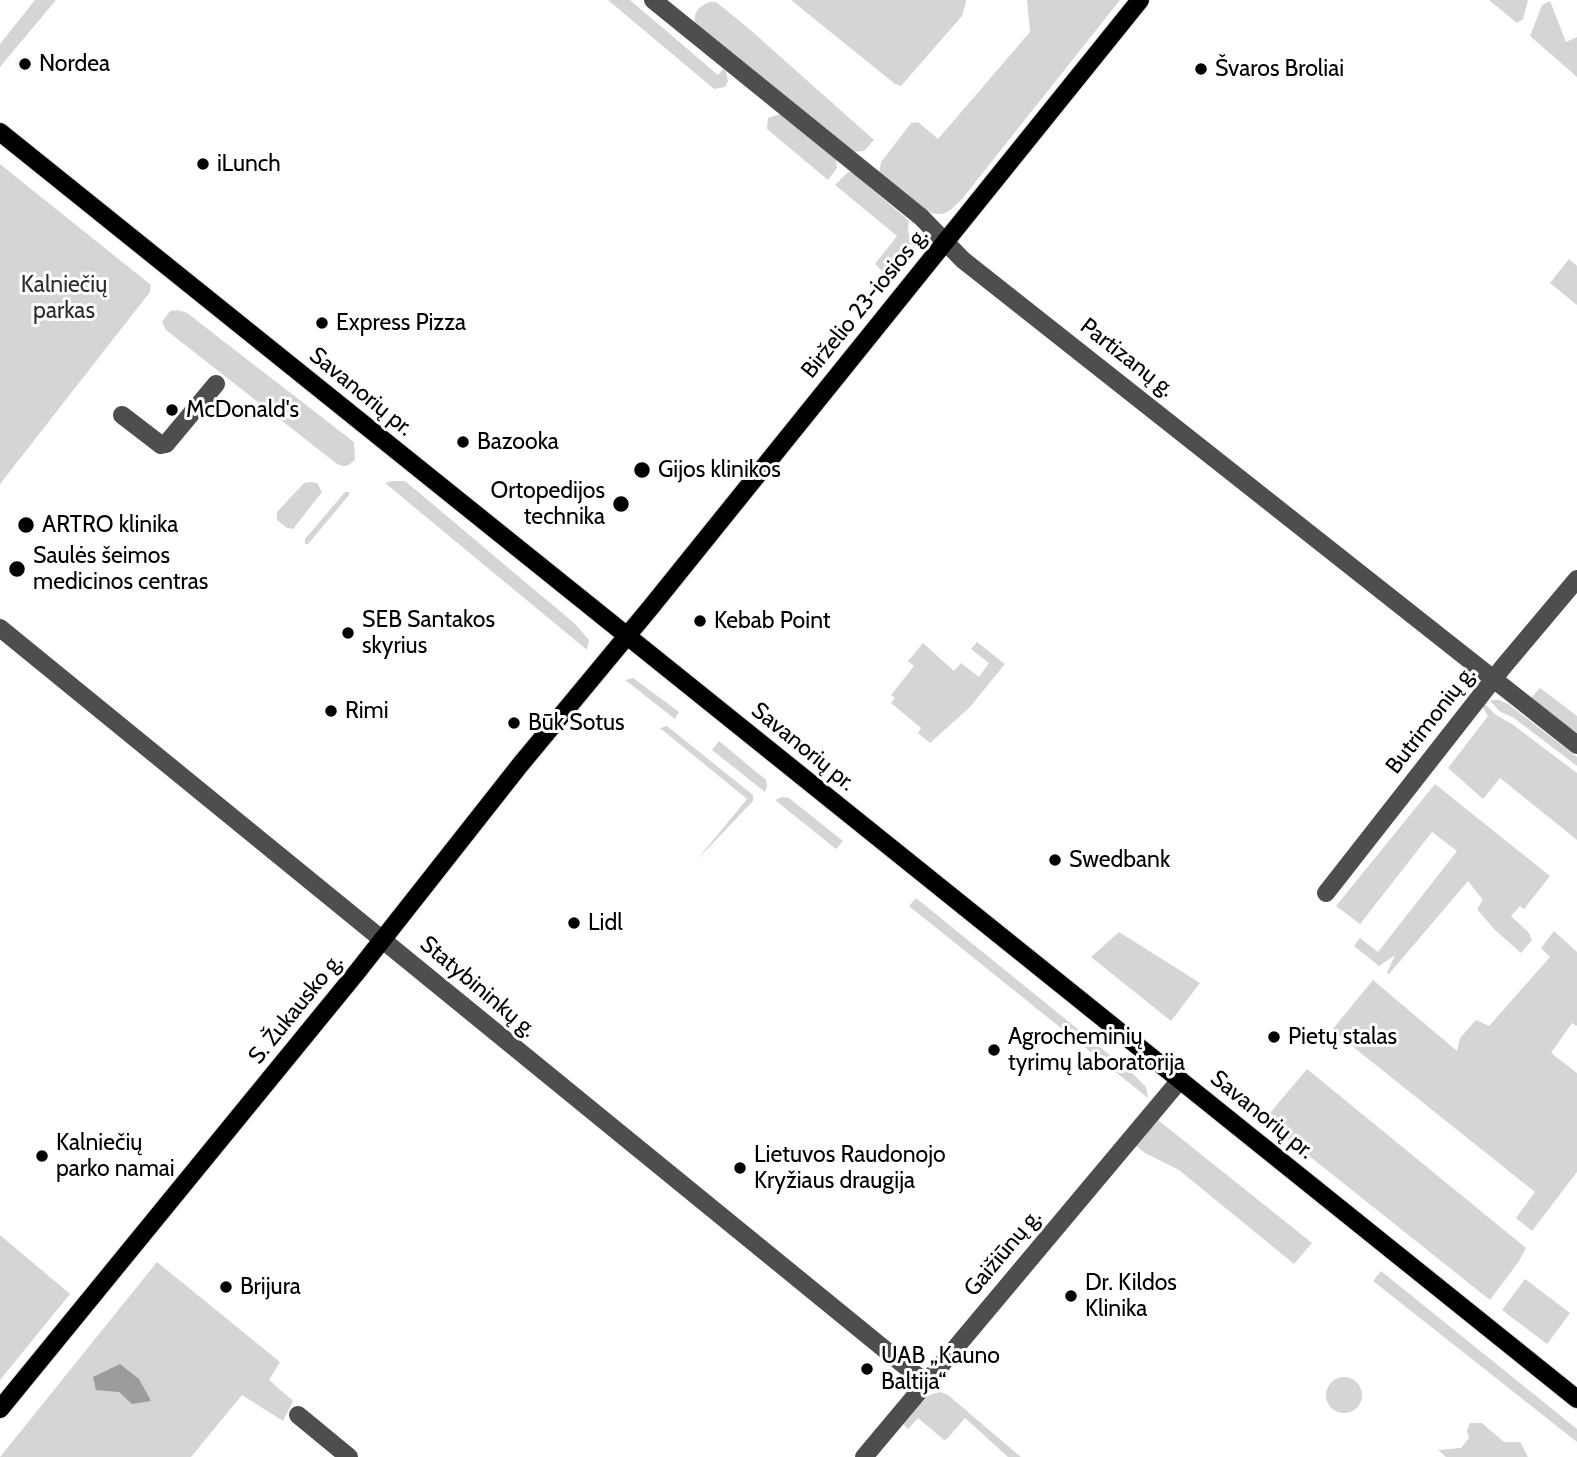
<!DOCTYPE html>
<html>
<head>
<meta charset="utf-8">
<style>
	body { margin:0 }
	canvas { display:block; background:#fff }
</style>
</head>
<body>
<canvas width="1577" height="1457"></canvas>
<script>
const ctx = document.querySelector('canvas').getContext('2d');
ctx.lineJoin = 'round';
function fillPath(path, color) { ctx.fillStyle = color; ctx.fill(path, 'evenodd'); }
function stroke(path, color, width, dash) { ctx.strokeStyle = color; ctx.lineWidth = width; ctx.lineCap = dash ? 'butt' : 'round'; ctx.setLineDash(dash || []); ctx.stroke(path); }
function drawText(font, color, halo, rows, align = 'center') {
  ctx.font = font + ' Cabin,sans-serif'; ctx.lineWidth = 6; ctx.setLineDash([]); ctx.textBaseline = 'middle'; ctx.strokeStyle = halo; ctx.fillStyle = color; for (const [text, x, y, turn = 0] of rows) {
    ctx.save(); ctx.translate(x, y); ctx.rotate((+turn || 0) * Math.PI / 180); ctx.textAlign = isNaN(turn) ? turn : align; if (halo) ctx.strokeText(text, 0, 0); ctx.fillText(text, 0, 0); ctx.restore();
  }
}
fillPath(new Path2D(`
	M 35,0 L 56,0 L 0,67 L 0,44 Z
	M 608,0 L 630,0 L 718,75 L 723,69 L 726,71 L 728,81 L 725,87 L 714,89 Z
	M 791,0 L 966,0 L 966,2 L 962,16 L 901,86 L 895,84 Z
	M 1027,0 L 1120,0 L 962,199 C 949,212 944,218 925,211 L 879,173 L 881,162 L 911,123 L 918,122 L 938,139 L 1030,32 Z
	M 1489,0 L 1528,0 L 1523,19 L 1517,23 Z
	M 1550,1 L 1566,42 L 1577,37 L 1577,77 L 1530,36 L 1542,5 Z
	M 710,2 L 716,2 L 747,27 L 874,140 L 864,151 L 852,152 L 695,24 C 693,12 699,6 710,2 Z
	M 780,114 L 836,159 L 837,168 L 828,180 L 767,129 L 768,118 Z
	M 0,164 L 151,285 L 150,292 L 0,484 Z
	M 848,172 L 852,172 L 909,221 L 908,230 L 911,244 L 887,276 L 875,264 L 897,236 L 835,185 Z
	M 1569,259 L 1577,266 L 1577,305 L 1550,283 Z
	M 178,310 L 187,313 L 354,442 L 355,460 C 348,466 346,468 337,464 L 166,330 L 162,322 L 170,311 Z
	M 392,481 L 405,481 L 574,623 L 589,640 L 587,650 L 385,483 Z
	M 310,482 L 317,483 L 322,492 L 293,529 L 287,528 L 277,520 L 277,512 L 304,483 Z
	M 345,492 L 349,492 L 349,495 L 308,544 L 305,544 L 305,539 Z
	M 977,642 L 1005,664 L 969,708 L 930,743 L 918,733 L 921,728 L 891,703 L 895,698 L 891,695 L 914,666 L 908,661 L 923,643 L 954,671 L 961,663 L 979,677 L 989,663 L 971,649 Z
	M 633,678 L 679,712 L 675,719 L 625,680 Z
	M 1540,688 L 1577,716 L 1577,736 L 1530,699 Z
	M 1490,700 L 1499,700 L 1508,704 L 1577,757 L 1577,766 L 1514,718 L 1499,711 Z
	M 1485,704 L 1496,715 L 1512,724 L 1577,773 L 1577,840 L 1500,778 L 1483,799 L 1448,768 L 1488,716 L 1482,706 Z
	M 667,726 L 753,795 L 753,801 L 696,861 L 747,799 L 660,728 Z
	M 719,741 L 766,780 L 767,786 L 765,792 L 712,750 Z
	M 1435,784 L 1550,876 L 1524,909 L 1520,906 L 1511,916 L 1529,933 L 1532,940 L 1521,953 L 1494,929 L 1477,909 L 1483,900 L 1468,881 L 1389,974 L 1387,973 L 1395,955 L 1379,966 L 1354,946 L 1360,938 L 1378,952 L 1457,851 L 1432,832 L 1360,924 L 1336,906 Z
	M 782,797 L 789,798 L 843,841 L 836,849 L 775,800 Z
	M 916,898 L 1132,1073 L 1146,1087 L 1148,1098 L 909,906 Z
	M 1554,931 L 1577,952 L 1577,1026 L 1572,1023 L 1551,1053 L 1577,1073 L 1577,1172 L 1532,1231 L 1516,1218 L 1535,1192 L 1332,1030 L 1373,980 L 1457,1051 L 1460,1038 L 1476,1020 L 1489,1026 L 1550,957 L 1541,948 Z
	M 1119,932 L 1200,983 L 1171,1021 L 1091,957 Z
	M 1307,1069 L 1526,1248 L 1519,1261 L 1490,1300 L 1264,1120 Z
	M 1158,1120 L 1312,1243 L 1294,1264 L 1179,1170 L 1145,1153 L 1135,1145 Z
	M 0,1235 L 70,1294 L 0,1380 Z
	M 157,1262 L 280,1362 L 269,1380 L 293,1401 L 283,1421 L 242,1395 L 191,1457 L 0,1457 Z
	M 1381,1271 L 1577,1429 L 1577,1442 L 1373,1281 Z
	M 1525,1279 L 1570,1313 L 1547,1344 L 1502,1310 Z
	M1326 1395a18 18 0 1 1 36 0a18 18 0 1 1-36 0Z
	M 940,1392 L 948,1395 L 1021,1457 L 1008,1457 L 965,1418 L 947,1439 L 944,1440 L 918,1418 L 908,1429 L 903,1424 L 926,1396 Z
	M 1470,1423 L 1482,1423 L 1504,1442 L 1520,1442 L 1528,1457 L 1446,1457 L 1438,1450 L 1461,1448 L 1469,1438 L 1467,1431 Z`), '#d5d5d5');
fillPath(new Path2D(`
	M 120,1364 L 139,1379 L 151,1401 L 132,1404 L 119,1392 L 96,1390 L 93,1377 Z`), '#9c9c9c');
const major = new Path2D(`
	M 0,132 L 1577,1399
	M 0,1409 L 357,972 L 520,765 L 651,607 L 1140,0`);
stroke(major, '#dbdbdb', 20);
stroke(new Path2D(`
	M 653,0 L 921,217 L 963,260 L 1577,745
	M 122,415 L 161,445 L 166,444 L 216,384
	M 0,628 L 926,1383
	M 1326,893 L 1503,667 L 1577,579
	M 298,1415 L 349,1457
	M 864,1457 L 1180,1080`), '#4e4e4e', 18);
stroke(major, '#000', 18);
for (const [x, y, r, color] of [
	[25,64,7,"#000"],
	[1201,69,7,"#000"],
	[203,164,7,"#000"],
	[322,323,7,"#000"],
	[172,410,7,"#000"],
	[463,442,7,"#000"],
	[642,470,9,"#000"],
	[621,504,9,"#000"],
	[26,525,9,"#000"],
	[17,569,9,"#000"],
	[700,621,7,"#000"],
	[348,633,7,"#000"],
	[331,711,7,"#000"],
	[514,723,7,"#000"],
	[1055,860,7,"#000"],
	[574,923,7,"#000"],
	[1274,1037,7,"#000"],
	[994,1050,7,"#000"],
	[42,1156,7,"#000"],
	[740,1168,7,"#000"],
	[226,1287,7,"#000"],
	[1071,1296,7,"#000"],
	[867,1369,7,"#000"]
]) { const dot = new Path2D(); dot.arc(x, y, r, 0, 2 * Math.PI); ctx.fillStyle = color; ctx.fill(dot); stroke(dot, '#fff', 2.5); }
drawText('23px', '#000', '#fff', [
	["Nordea",39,64],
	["Švaros Broliai",1215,69],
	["iLunch",217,164],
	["Express Pizza",336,323],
	["McDonald's",186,410],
	["Bazooka",477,442],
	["Gijos klinikos",658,470],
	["Ortopedijos",605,491,"right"],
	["technika",605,517,"right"],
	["ARTRO klinika",42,525],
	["Saulės šeimos",33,556],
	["medicinos centras",33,582],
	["SEB Santakos",362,620],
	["skyrius",362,646],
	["Kebab Point",714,621],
	["Rimi",345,711],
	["Būk Sotus",528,723],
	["Swedbank",1069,860],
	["Lidl",588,923],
	["Agrocheminių",1008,1037],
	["tyrimų laboratorija",1008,1063],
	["Pietų stalas",1288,1037],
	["Kalniečių",56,1143],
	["parko namai",56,1169],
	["Lietuvos Raudonojo",754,1155],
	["Kryžiaus draugija",754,1181],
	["Dr. Kildos",1085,1283],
	["Klinika",1085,1309],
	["Brijura",240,1287],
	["UAB „Kauno",881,1356],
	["Baltija“",881,1382]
], 'left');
drawText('23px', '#2c2c2c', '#fff', [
	["Kalniečių",64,285],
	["parkas",64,311]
]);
drawText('23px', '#000', '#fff', [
	["Birželio 23-iosios g.",865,303,-51],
	["Partizanų g.",1127,358,38],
	["Savanorių pr.",361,392,39],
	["Butrimonių g.",1431,720,-52],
	["Savanorių pr.",803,747,39],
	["Statybininkų g.",478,987,40],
	["S. Žukausko g.",296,1009,-51],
	["Savanorių pr.",1262,1115,39],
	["Gaižiūnų g.",1003,1253,-50]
]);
</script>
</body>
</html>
